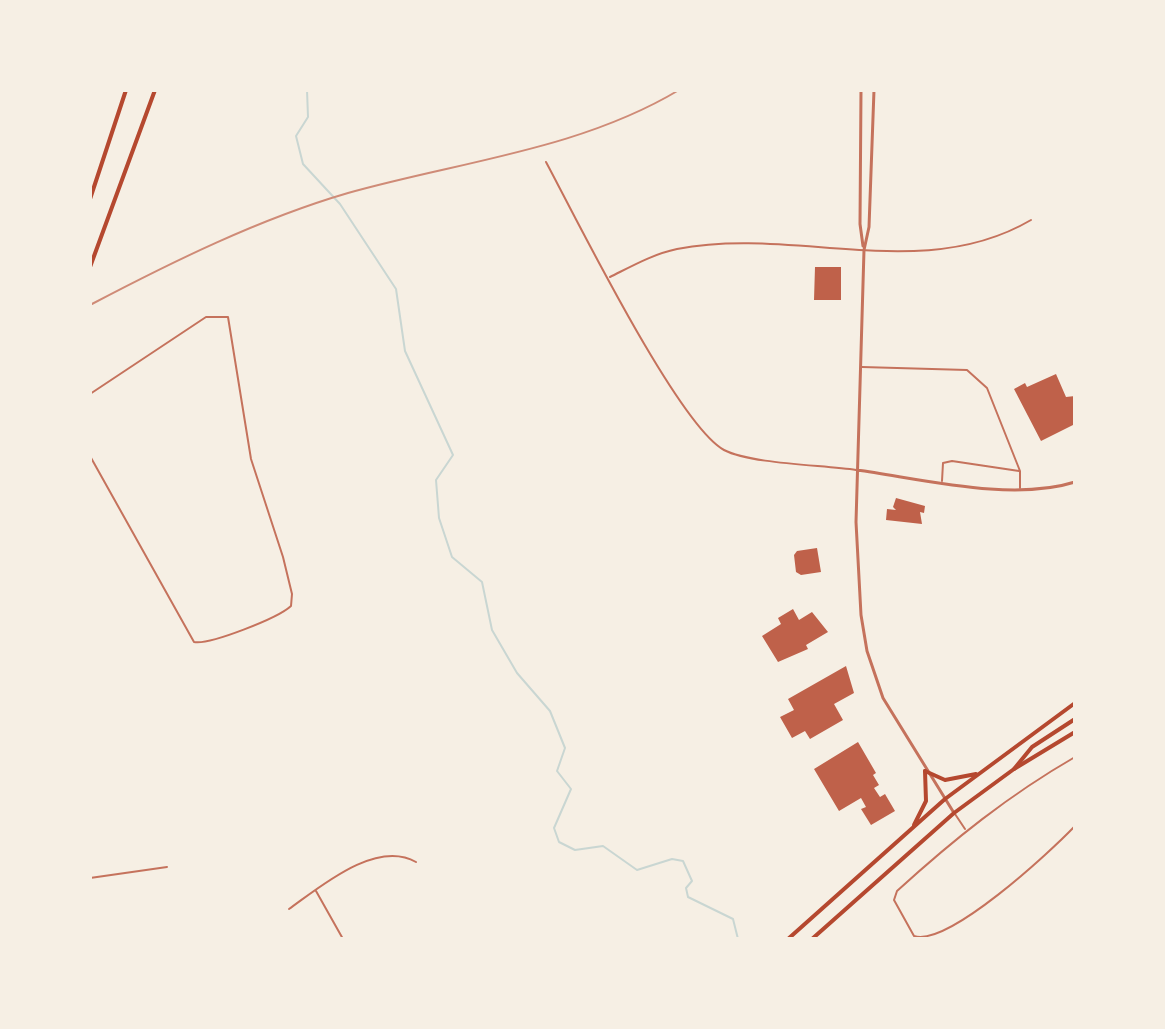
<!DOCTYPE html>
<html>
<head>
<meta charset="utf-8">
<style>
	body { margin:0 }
	#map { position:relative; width:1165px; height:1029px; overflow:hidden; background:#f6efe4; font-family:Figtree,sans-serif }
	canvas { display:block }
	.frame { position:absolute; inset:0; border:92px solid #f6efe4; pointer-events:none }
</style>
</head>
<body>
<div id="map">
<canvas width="1165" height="1029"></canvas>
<div class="frame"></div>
</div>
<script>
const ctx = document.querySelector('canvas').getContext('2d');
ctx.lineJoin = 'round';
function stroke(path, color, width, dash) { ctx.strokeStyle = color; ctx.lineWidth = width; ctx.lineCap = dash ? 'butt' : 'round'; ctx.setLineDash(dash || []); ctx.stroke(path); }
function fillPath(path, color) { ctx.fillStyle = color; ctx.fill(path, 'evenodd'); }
stroke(new Path2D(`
	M 307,90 L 308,117 L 296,136 L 303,164 L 340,204 L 396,289 L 405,351 L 453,455 L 436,480 L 439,518 L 452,557 L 482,582 L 492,630 L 517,673 L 550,711 L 565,748 L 557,771 L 571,789 L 554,828 L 559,842 L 575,850 L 603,846 L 637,870 L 672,859 L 683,861 L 692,881 L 686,888 L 688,897 L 733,919 L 738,939`), '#c9d6d2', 2);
fillPath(new Path2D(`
	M 815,267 L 841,267 L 841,300 L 814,300 Z
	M 1056,374 L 1066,397 L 1075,396 L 1075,424 L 1041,441 L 1014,389 L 1025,383 L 1027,387 Z
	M 896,498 L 925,506 L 924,513 L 920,512 L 922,524 L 886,520 L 887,509 L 896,510 L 893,507 Z
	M 817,548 L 821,572 L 801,575 L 796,572 L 794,555 L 797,551 Z
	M 793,609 L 799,620 L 812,612 L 828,632 L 806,645 L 808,649 L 778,662 L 762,636 L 781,624 L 778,618 Z
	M 846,666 L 854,693 L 834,704 L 843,720 L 810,739 L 805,731 L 792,738 L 780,717 L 794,710 L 788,699 Z
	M 858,742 L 876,773 L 873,775 L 879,785 L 874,788 L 880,797 L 885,794 L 895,811 L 871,825 L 861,809 L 866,807 L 861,798 L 839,811 L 814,769 Z`), '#bf614a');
stroke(new Path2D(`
	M 546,162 C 576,218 678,425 724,450 C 751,464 823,465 856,470
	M 610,277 C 632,266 653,254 677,249 C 795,226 922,284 1031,220
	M 862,367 L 967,370 L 987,388 L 1020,471 L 1020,488
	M 90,394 L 206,317 L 228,317 L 251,459 L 283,557 L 292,594 L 291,606 C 278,618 210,645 194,642 L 90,456
	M 942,481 L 943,463 L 952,461 L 1019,471
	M 1075,757 C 1009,795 953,840 897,891 L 894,900 L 914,936 C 948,947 1050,852 1075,826
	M 955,814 L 965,829
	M 90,878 L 167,867
	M 316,891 L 343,939
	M 289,909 C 320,887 376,839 416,862`), '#c5725c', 2);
stroke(new Path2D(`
	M 861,90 L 860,224 L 863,246
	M 874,90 L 869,227 L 864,250 L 856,522 L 861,615 L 867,651 L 883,698 L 954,813
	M 857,470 C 922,479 1012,502 1075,482`), '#c5725c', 3);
stroke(new Path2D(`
	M 90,199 L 126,90
	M 90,267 L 155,90
	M 914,825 L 926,801 L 925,771
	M 788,939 L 945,799
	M 812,939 L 954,813 L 1014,769 L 1032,747 L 1075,719`), '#b5482f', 4);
stroke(new Path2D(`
	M 1014,769 L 1075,732
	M 925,771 L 945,780 L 976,774
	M 945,799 L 1075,703`), '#b5482f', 4);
stroke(new Path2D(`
	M 90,305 C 172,262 259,219 348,193 C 457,162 579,150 679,90`), '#cf8b77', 2);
</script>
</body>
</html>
